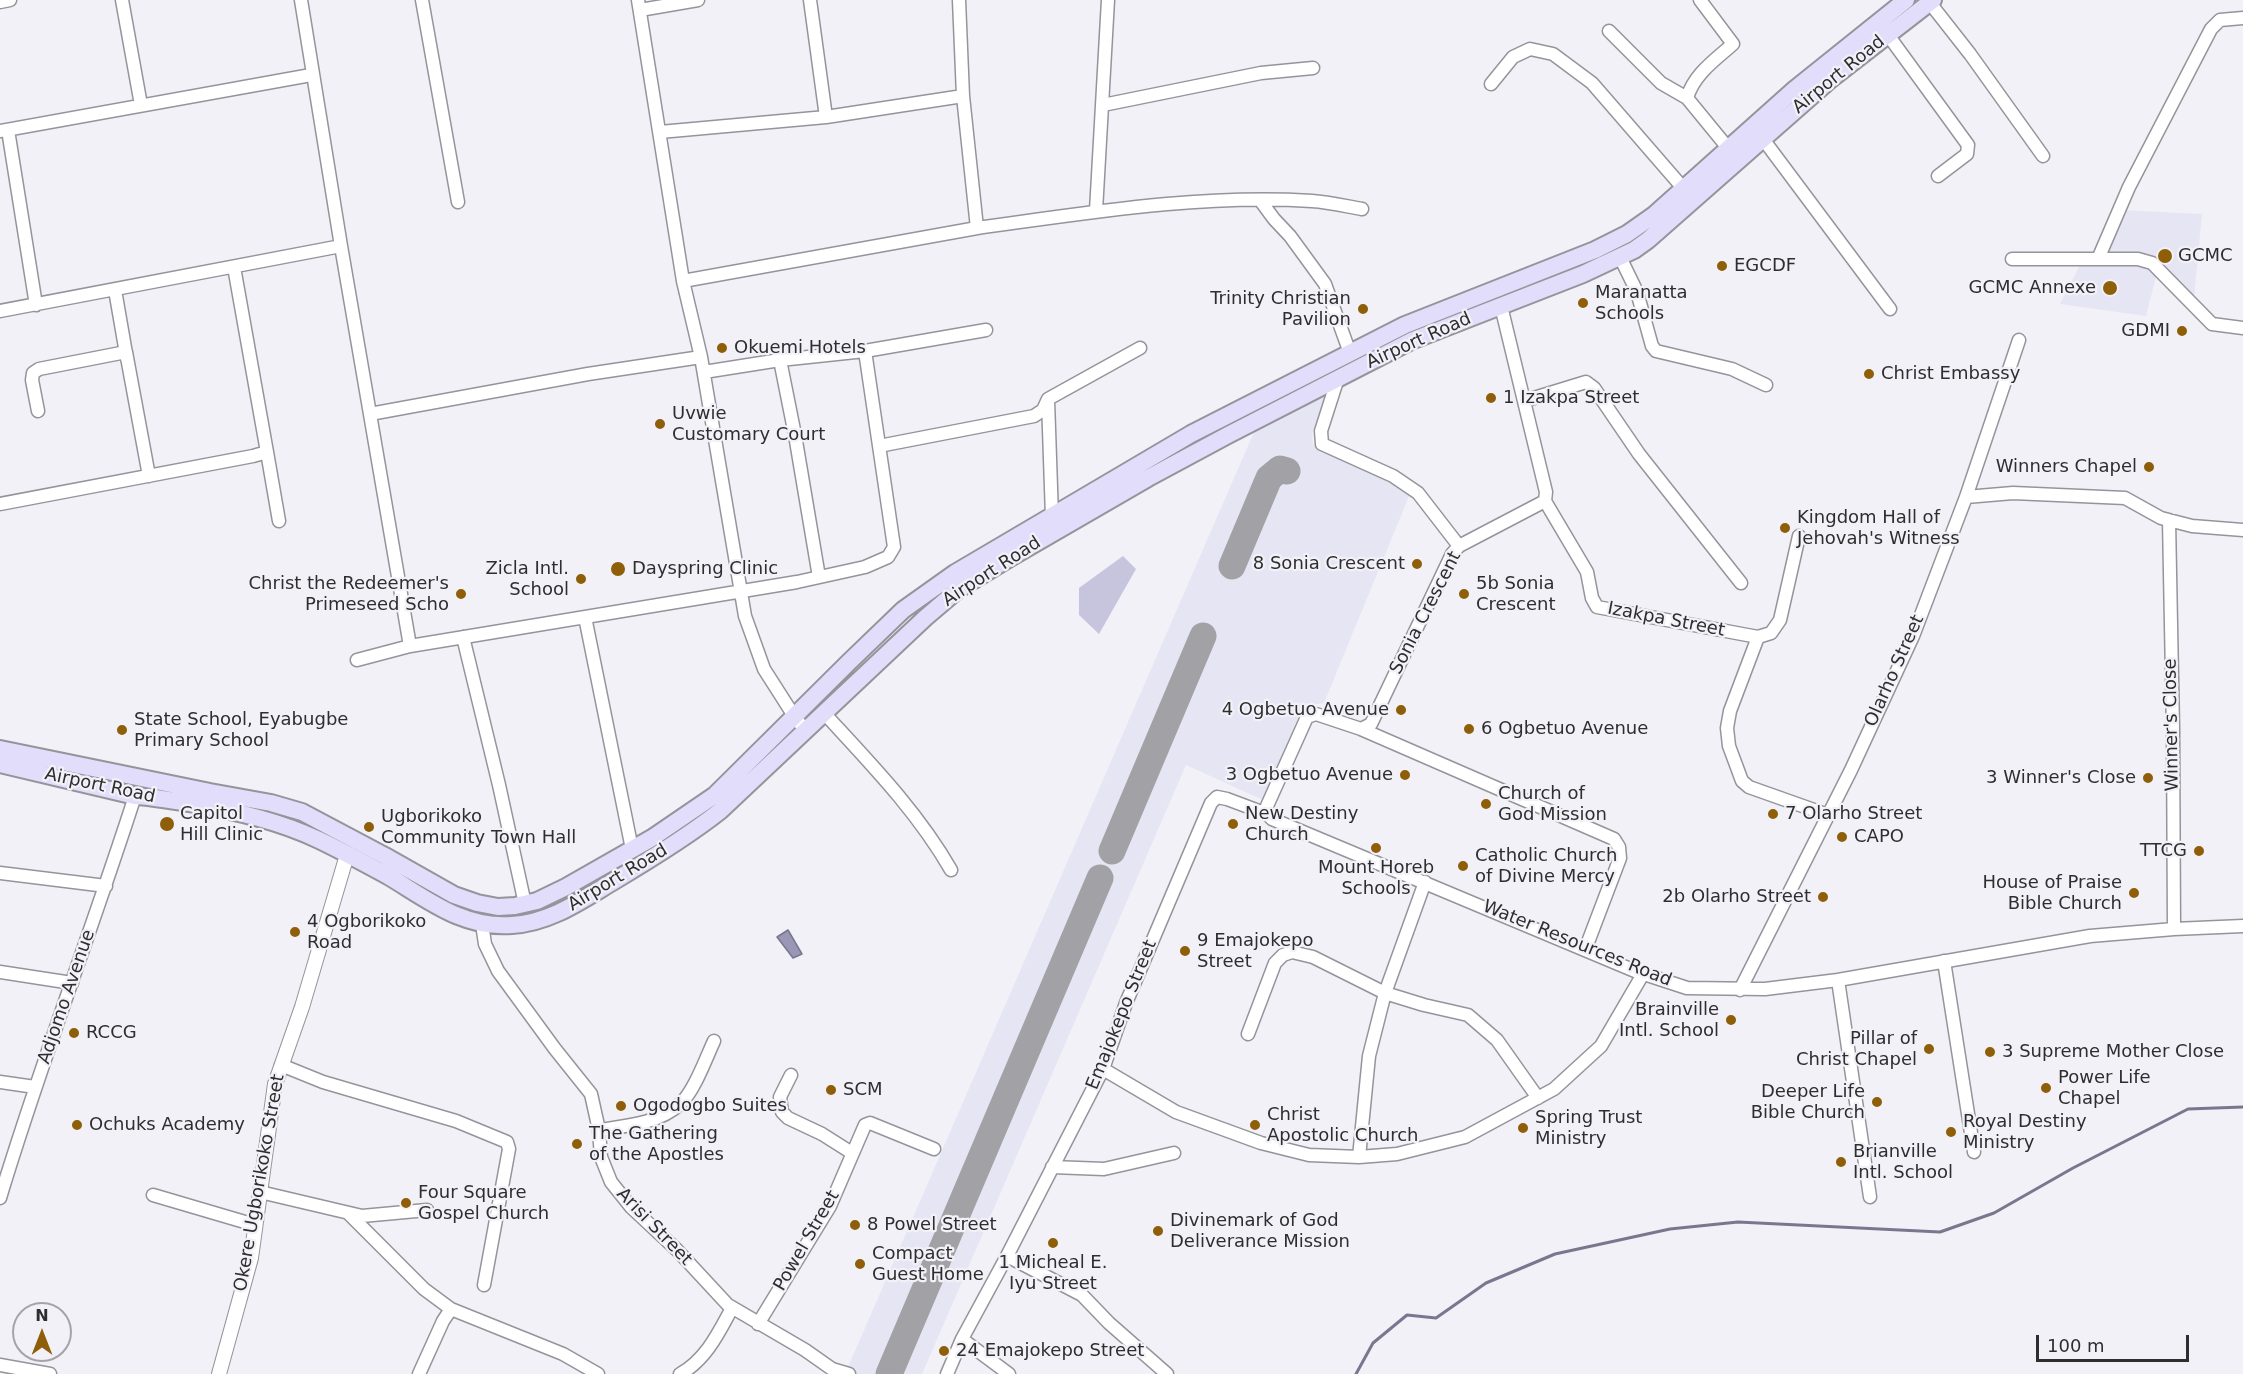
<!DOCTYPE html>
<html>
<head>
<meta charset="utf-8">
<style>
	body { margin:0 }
	#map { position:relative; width:2243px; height:1374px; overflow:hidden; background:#f2f1f8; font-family:"DejaVu Sans",sans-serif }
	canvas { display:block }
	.north { position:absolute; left:12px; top:1302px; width:60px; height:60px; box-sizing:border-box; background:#f2f1f8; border:2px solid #a4a3a8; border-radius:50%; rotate:0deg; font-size:16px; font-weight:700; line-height:24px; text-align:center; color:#2e2e30 }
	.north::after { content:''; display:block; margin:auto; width:21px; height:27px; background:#8e5e08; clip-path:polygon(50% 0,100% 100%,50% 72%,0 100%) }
	.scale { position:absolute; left:2036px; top:1335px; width:153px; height:27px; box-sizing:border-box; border:3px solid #2e2e30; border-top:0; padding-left:8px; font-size:18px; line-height:21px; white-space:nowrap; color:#2e2e30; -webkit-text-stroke:4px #f2f1f8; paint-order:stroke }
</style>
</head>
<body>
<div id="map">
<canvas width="2243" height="1374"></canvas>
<div class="north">N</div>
<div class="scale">100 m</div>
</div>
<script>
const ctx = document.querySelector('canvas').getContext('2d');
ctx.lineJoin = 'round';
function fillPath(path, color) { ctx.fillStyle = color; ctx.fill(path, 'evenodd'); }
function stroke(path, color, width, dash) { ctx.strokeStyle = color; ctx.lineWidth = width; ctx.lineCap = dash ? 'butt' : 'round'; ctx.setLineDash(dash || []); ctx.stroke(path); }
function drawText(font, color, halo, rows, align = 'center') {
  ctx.font = font + ' "DejaVu Sans",sans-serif'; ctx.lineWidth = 4.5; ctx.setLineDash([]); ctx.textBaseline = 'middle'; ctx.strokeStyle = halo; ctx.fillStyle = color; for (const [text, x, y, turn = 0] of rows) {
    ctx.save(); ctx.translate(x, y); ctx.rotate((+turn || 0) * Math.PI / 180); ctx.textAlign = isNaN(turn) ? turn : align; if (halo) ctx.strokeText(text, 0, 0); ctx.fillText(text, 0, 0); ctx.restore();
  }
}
fillPath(new Path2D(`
	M 2120,210 L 2202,214 L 2194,298 L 2159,259 L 2106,253 Z
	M 2080,265 L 2146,265 L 2157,273 L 2146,316 L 2060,304 Z
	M 1328,395 L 1312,432 L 1313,445 L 1412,489 L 1324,703 L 1303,706 L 1263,800 L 1186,765 L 922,1374 L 845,1374 L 1254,432 Z`), '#e6e5f3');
fillPath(new Path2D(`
	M 1123,556 L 1136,569 L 1099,634 L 1079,615 L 1079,588 Z`), '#c7c4de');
const water = new Path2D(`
	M 788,930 L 802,954 L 793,958 L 777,937 Z`);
fillPath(water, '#9996b6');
stroke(water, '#79778e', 1.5);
stroke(new Path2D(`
	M 1356,1374 L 1373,1343 L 1407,1315 L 1436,1318 L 1486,1283 L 1555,1254 L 1670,1229 L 1738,1222 L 1940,1232 L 1994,1213 L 2073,1168 L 2188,1109 L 2243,1107`), '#79778e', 3);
stroke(new Path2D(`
	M 1232,566 L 1269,478 L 1280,469 L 1287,471
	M 1112,851 L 1203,636
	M 889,1374 L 1100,878`), '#a2a2a6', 27);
const minor = new Path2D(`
	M 122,0 L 141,105
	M 301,0 L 341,246 L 410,646
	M 422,0 L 458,202
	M 638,0 L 683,281 L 701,357 L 745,616 L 764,669 L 794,716 L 805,730
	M 810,0 L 826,117
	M 959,0 L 963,96 L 977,228 C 1087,213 1200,194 1312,201 C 1328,202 1345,206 1362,209
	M 1700,0 L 1733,44 C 1715,60 1694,74 1687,98 L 1728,148
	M 0,2 L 10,0
	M 1930,3 L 1970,54 L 2043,156
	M 640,10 L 698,0
	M 1609,31 L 1661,83 L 1687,98
	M 1888,35 L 1968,145 L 1967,154 L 1938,176
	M 1491,84 L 1513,57 L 1530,49 L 1553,54 L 1592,83 L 1683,188
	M 1103,105 L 1261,73 L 1313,68
	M 8,130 L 36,305
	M 0,131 L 311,75
	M 660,132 L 826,117 L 963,96
	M 1763,139 L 1890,309
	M 1260,200 L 1274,219 L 1290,236 L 1325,284 L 1350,353
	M 1096,211 L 1108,0
	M 1620,257 L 1637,292 L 1652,346 L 1656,351 L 1732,369 L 1766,385
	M 2012,259 L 2138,259 L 2152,263 L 2212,324 L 2243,328
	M 2098,259 L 2129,187 L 2211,29 L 2220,20 L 2243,18
	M 683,281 L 977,228
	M 115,290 L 127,359
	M 1501,306 L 1546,492 L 1545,501 L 1587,572 L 1592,598 L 1597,607 L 1758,637 L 1771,633 L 1780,620 L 1799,536
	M 0,311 L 341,246
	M 865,351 L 986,330
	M 780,360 L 795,435 L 819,577
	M 1338,378 L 1321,431 L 1322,444 L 1393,476 L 1418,493 L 1459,546
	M 1048,400 L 1052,517
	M 1524,401 L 1586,382 L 1594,388 L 1639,454 L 1741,583
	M 38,411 L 32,380 L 33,373 L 39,369 L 126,352 L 149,476
	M 370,414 L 588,374 L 701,357
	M 879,446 L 1034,416 L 1043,410 L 1048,399 L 1140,348
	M 267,452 L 279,521
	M 1966,497 L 2013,493 L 2125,498 L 2161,518 L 2192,526 L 2243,530
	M 0,504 L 253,456 L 267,452 L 234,267
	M 2169,520 L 2173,729 L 2174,929
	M 585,617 L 632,849
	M 463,637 L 499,785 L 525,904
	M 1758,637 L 1730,711 L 1727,728 L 1729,746 L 1742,781 L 1749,787 L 1828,815
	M 357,660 L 410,646 L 797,582 L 865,567 L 888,557 L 894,547 L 865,351 L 780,360 L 704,372
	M 824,713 C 870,763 917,811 951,870
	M 1361,729 L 1371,724 L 1452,554 L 1459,546 L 1545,501
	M 0,873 L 106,886
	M 482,924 L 485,944 L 498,971 L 555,1049 L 591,1094 L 599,1130 L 601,1157 L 611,1182 L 631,1207 L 677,1250 L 728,1305 L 805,1350 L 832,1369 L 849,1374
	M 1585,950 L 1620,858 L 1619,847 L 1614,839 L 1361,729 L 1316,714 L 1307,717 L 1267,806 L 1267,814 L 1272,819 L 1635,971 L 1687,988 L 1765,989 L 1838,980 L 2090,936 L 2174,929 L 2243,926
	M 1944,961 L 1974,1152
	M 0,972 L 72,983
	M 1838,980 L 1870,1197
	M 1740,990 L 1851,770 L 1913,636 L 1966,497 L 2019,340
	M 1248,1034 L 1275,963 L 1283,955 L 1292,952 L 1313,957 L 1385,993 L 1424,1005 L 1468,1015 L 1497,1040 L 1538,1098
	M 281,1065 L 323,1082 L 456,1121 L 507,1142 L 509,1149 L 484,1285
	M 1103,1069 L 1176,1112 L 1261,1143 L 1309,1155 L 1359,1157 L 1397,1154 L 1465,1137 L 1554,1089 L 1601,1046 L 1643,974
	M 791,1075 L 780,1097 L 782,1112 L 788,1118 L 822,1134 L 852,1153
	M 0,1082 L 35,1087
	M 599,1130 C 626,1126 660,1123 680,1104 C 694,1092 706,1058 714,1041
	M 1359,1157 L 1369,1056 L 1385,993 L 1425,882
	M 1052,1167 L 1104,1169 L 1174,1153
	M 260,1192 L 362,1216 L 427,1210
	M 153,1195 L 255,1225
	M 0,1198 C 41,1062 92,930 135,796
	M 349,1214 L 424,1289 L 451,1309 L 563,1354 L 598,1374
	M 1007,1256 L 1082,1295 L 1109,1323 L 1167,1374
	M 758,1324 L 830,1206 L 865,1125 L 870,1123 L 934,1149
	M 962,1339 L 1009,1374
	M 0,1365 L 50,1374
	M 419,1374 L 443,1321 L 451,1309
	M 680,1374 C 706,1360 719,1332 732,1308
	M 947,1374 L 962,1339 L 1007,1256 L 1103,1069 L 1126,1003 L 1211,803 L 1217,797 L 1227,799 L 1267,814`);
const tertiary = new Path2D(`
	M 219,1374 L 251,1258 L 275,1084 L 302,1007 L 347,855`);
const secondary = new Path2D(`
	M 0,749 L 210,792 L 271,803 L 302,812 L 385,856 L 454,895 L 477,903 L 498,907 L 515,906 L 537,901 L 566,887 L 652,838 L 715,795 L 849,662 L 903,610 L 955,573 L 1191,434 L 1405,325 L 1595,250 L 1627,234 L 1654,215 L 1795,89 L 1906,0
	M 0,764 L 135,796 C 155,797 174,801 194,804 C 238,812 279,821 319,840 C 342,851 366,864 388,876 C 427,899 463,929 512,925 C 550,923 582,900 614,881 C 651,859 687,837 720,811 L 925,618 L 959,589 L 1010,558 L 1148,478 L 1228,435 L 1411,341 L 1583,274 L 1634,250 L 1648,240 L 1831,79 L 1933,0`);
stroke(minor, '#95949a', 15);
stroke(tertiary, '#95949a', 16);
stroke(secondary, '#95949a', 20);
stroke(minor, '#fff', 12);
stroke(tertiary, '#fff', 14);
stroke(secondary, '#e2ddfb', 16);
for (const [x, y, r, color] of [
	[2165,256,8,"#8e5e08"],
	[1722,266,6,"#8e5e08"],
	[2110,288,8,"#8e5e08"],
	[1583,303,6,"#8e5e08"],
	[1363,309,6,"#8e5e08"],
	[2182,331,6,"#8e5e08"],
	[722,348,6,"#8e5e08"],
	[1869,374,6,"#8e5e08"],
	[1491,398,6,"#8e5e08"],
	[660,424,6,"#8e5e08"],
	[2149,467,6,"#8e5e08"],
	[1785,528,6,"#8e5e08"],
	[1417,564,6,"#8e5e08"],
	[618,569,8,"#8e5e08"],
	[581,579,6,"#8e5e08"],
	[461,594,6,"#8e5e08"],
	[1464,594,6,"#8e5e08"],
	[1401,710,6,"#8e5e08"],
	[1469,729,6,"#8e5e08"],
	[122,730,6,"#8e5e08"],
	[1405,775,6,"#8e5e08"],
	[2148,778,6,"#8e5e08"],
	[1486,804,6,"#8e5e08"],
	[1773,814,6,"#8e5e08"],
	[167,824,8,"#8e5e08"],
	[1233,824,6,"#8e5e08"],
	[369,827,6,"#8e5e08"],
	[1842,837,6,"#8e5e08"],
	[1376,848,6,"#8e5e08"],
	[2199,851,6,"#8e5e08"],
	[1463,866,6,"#8e5e08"],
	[2134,893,6,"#8e5e08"],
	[1823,897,6,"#8e5e08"],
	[295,932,6,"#8e5e08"],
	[1185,951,6,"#8e5e08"],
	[1731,1020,6,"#8e5e08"],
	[74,1033,6,"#8e5e08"],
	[1929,1049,6,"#8e5e08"],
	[1990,1052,6,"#8e5e08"],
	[2046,1088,6,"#8e5e08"],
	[831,1090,6,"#8e5e08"],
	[1877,1102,6,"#8e5e08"],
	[621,1106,6,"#8e5e08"],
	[77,1125,6,"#8e5e08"],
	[1255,1125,6,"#8e5e08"],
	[1523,1128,6,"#8e5e08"],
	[1951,1132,6,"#8e5e08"],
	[577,1144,6,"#8e5e08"],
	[1841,1162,6,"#8e5e08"],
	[406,1203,6,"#8e5e08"],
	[855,1225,6,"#8e5e08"],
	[1158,1231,6,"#8e5e08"],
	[1053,1243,6,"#8e5e08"],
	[860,1264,6,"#8e5e08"],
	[944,1351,6,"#8e5e08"]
]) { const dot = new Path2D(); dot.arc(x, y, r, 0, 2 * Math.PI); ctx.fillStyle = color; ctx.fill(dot); stroke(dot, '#f2f1f8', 2); }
drawText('18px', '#2e2e30', '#f2f1f8', [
	["Airport Road",1839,75,-39],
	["Airport Road",1419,341,-24],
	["Airport Road",992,572,-33],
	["Sonia Crescent",1426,613,-63],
	["Izakpa Street",1666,620,11],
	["Olarho Street",1895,671,-66],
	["Winner's Close",2172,725,-91],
	["Airport Road",100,786,12],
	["Airport Road",618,878,-31],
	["Water Resources Road",1577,944,22],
	["Adjomo Avenue",67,997,-71],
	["Emajokepo Street",1122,1015,-68],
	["Okere Ugborikoko Street",260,1183,-80],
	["Arisi Street",654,1227,46],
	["Powel Street",807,1241,-60]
]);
drawText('18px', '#2e2e30', '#f2f1f8', [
	["GCMC",2178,256],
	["EGCDF",1734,266],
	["GCMC Annexe",2096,288,"right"],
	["Maranatta",1595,293],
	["Schools",1595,314],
	["Trinity Christian",1351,299,"right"],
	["Pavilion",1351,320,"right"],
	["GDMI",2170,331,"right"],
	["Okuemi Hotels",734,348],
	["Christ Embassy",1881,374],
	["1 Izakpa Street",1503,398],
	["Uvwie",672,414],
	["Customary Court",672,435],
	["Winners Chapel",2137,467,"right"],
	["Kingdom Hall of",1797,518],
	["Jehovah's Witness",1797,539],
	["8 Sonia Crescent",1405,564,"right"],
	["Zicla Intl.",569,569,"right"],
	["School",569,590,"right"],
	["Dayspring Clinic",632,569],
	["Christ the Redeemer's",449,584,"right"],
	["Primeseed Scho",449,605,"right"],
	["5b Sonia",1476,584],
	["Crescent",1476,605],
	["4 Ogbetuo Avenue",1389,710,"right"],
	["State School, Eyabugbe",134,720],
	["Primary School",134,741],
	["6 Ogbetuo Avenue",1481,729],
	["3 Ogbetuo Avenue",1393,775,"right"],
	["3 Winner's Close",2136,778,"right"],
	["Church of",1498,794],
	["God Mission",1498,815],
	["Capitol",180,814],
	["Hill Clinic",180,835],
	["New Destiny",1245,814],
	["Church",1245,835],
	["7 Olarho Street",1785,814],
	["Ugborikoko",381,817],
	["Community Town Hall",381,838],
	["CAPO",1854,837],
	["TTCG",2187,851,"right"],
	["Catholic Church",1475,856],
	["of Divine Mercy",1475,877],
	["Mount Horeb",1376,868,"center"],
	["Schools",1376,889,"center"],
	["House of Praise",2122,883,"right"],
	["Bible Church",2122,904,"right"],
	["2b Olarho Street",1811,897,"right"],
	["4 Ogborikoko",307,922],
	["Road",307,943],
	["9 Emajokepo",1197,941],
	["Street",1197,962],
	["Brainville",1719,1010,"right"],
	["Intl. School",1719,1031,"right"],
	["RCCG",86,1033],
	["Pillar of",1917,1039,"right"],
	["Christ Chapel",1917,1060,"right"],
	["3 Supreme Mother Close",2002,1052],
	["Power Life",2058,1078],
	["Chapel",2058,1099],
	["SCM",843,1090],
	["Deeper Life",1865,1092,"right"],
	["Bible Church",1865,1113,"right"],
	["Ogodogbo Suites",633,1106],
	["Christ",1267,1115],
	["Apostolic Church",1267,1136],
	["Spring Trust",1535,1118],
	["Ministry",1535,1139],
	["Royal Destiny",1963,1122],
	["Ministry",1963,1143],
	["Ochuks Academy",89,1125],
	["The Gathering",589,1134],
	["of the Apostles",589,1155],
	["Brianville",1853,1152],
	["Intl. School",1853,1173],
	["Four Square",418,1193],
	["Gospel Church",418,1214],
	["Divinemark of God",1170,1221],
	["Deliverance Mission",1170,1242],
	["8 Powel Street",867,1225],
	["Compact",872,1254],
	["Guest Home",872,1275],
	["1 Micheal E.",1053,1263,"center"],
	["Iyu Street",1053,1284,"center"],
	["24 Emajokepo Street",956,1351]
], 'left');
</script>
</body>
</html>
